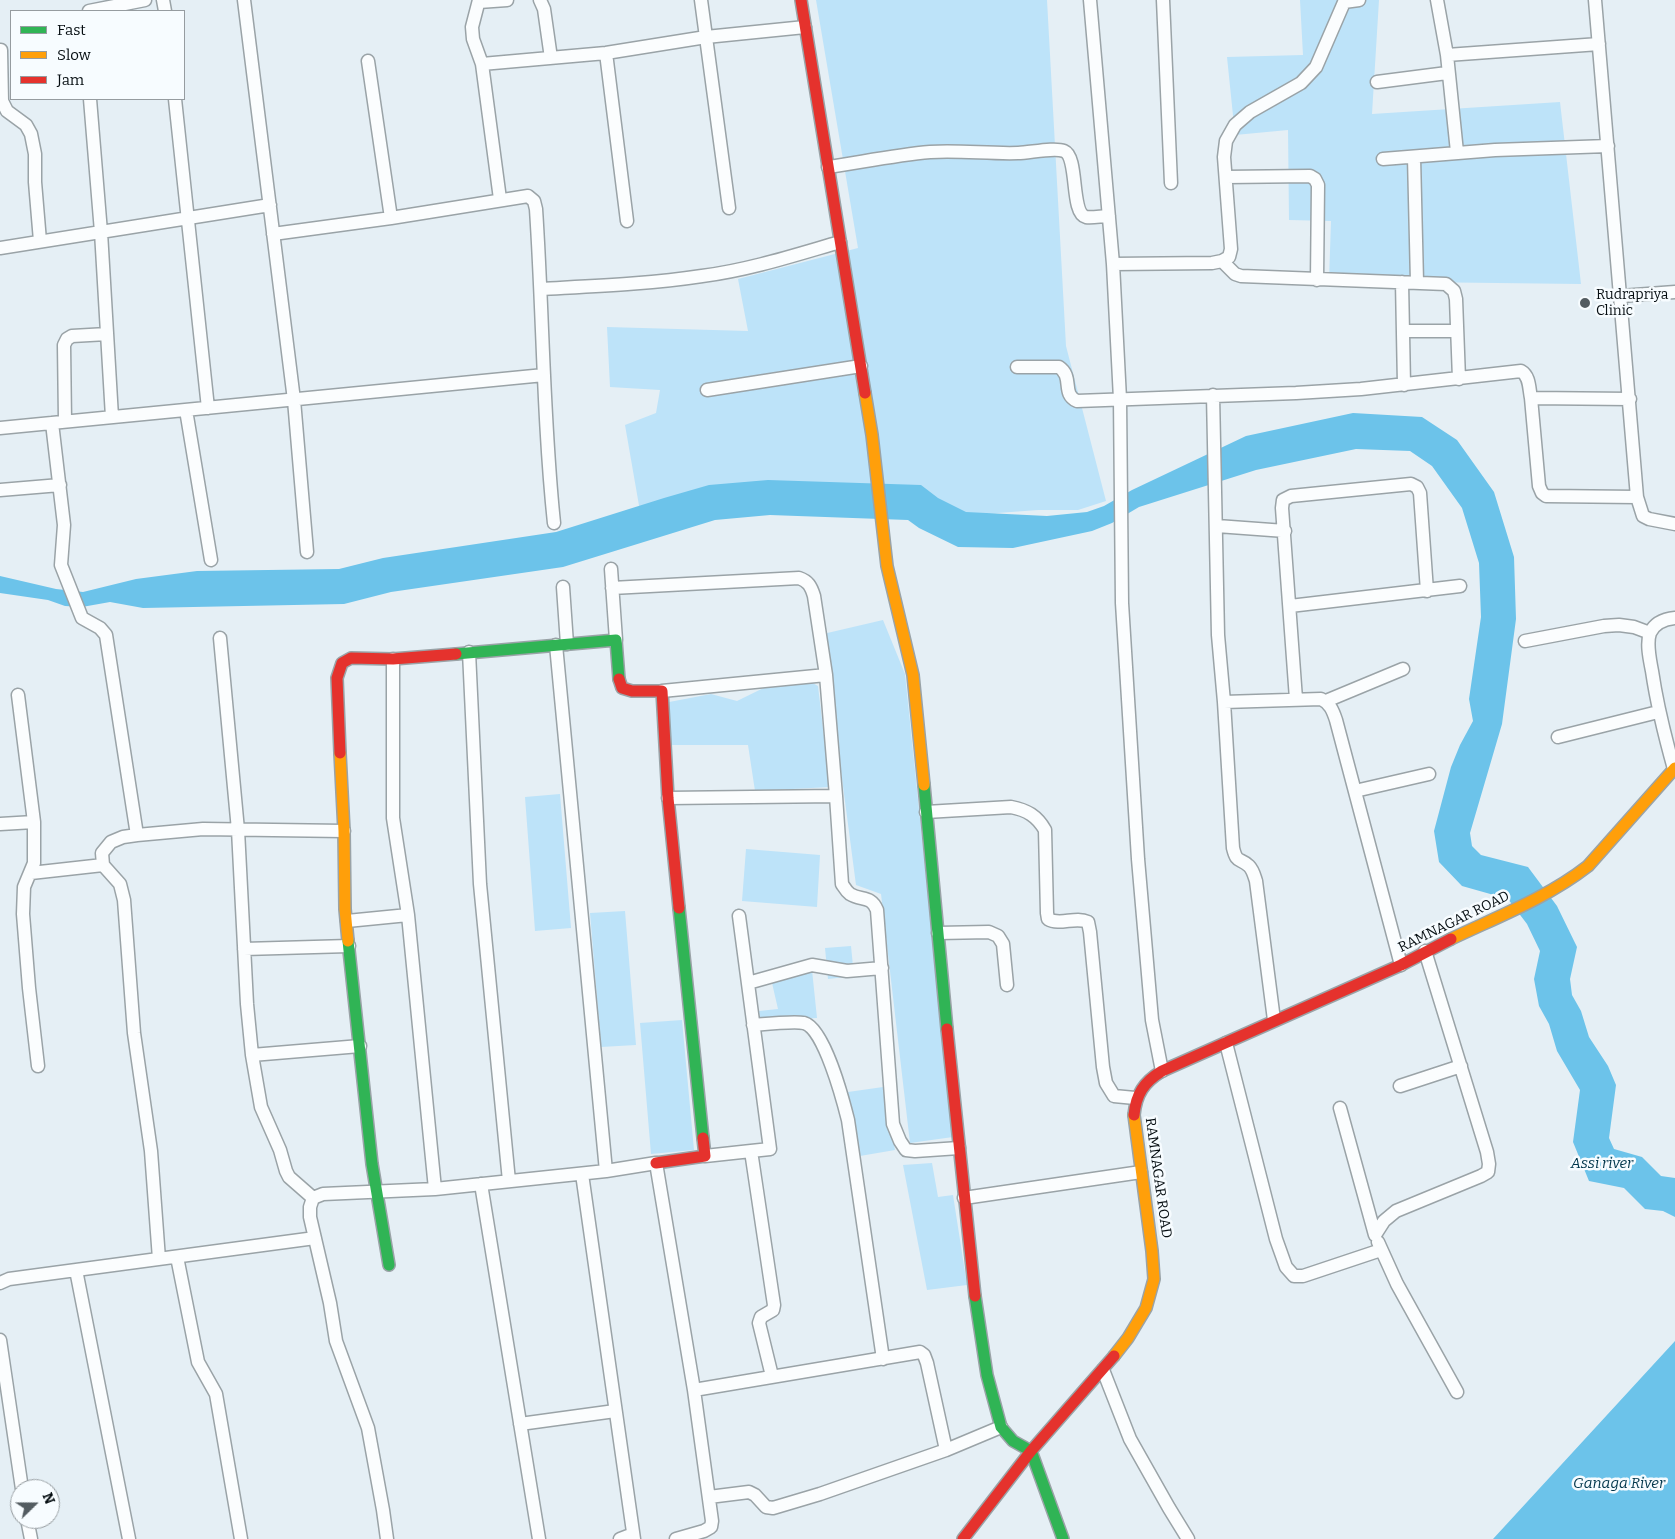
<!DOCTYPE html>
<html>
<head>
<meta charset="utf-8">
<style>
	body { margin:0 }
	#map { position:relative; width:1675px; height:1539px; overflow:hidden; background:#e5eff5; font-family:Bitter,serif }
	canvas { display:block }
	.legend { position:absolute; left:10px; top:10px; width:175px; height:90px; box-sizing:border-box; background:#f7fcff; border:1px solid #969ca0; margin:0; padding:6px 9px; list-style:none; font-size:15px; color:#050d11 }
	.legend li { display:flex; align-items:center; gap:10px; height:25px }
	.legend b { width:25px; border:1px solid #969ca0 }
	.north { position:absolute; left:10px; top:1479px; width:50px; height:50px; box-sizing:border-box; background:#f7fcff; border:1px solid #969ca0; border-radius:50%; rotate:68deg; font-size:14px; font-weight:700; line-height:20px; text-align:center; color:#050d11 }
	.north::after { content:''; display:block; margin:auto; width:18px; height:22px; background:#535c61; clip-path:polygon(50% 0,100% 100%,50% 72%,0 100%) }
</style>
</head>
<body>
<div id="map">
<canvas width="1675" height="1539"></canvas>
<ul class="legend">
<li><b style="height:6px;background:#30b455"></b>Fast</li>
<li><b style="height:6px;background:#ff9f0a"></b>Slow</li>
<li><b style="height:6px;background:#e5322d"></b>Jam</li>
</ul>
<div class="north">N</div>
</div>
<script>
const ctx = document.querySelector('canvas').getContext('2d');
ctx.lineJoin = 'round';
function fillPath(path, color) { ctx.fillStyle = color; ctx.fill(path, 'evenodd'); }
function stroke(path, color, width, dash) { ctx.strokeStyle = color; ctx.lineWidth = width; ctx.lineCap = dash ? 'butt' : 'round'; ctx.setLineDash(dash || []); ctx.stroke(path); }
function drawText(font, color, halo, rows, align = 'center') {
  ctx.font = font + ' Bitter,serif'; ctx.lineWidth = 5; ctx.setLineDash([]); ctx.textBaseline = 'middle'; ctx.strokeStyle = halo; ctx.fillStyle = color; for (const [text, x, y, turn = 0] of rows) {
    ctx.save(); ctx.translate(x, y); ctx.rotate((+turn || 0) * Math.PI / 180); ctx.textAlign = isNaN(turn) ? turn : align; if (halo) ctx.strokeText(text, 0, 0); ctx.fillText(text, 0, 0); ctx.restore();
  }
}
fillPath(new Path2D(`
	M 816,0 L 1047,0 L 1066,346 L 1106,501 L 1078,510 L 1038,510 L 944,517 L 906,497 L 641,517 L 625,425 L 656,413 L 660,390 L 610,387 L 607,327 L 748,331 L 738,279 L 858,248 Z
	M 1300,0 L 1379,0 L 1372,114 L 1560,102 L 1581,284 L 1329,281 L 1331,221 L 1289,220 L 1288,130 L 1235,135 L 1227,57 L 1303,55 Z
	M 883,620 L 905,674 L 953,1137 L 910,1143 L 881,894 L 856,885 L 823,634 Z
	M 794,673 L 818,686 L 830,787 L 755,791 L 748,745 L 670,745 L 664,703 L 711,694 L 737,701 Z
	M 560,794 L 571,928 L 535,931 L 525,797 Z
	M 746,849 L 820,855 L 817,907 L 742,901 Z
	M 625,911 L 636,1045 L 601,1047 L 590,913 Z
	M 851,946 L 854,976 L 828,979 L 825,948 Z
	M 812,970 L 817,1018 L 760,1021 L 759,1011 L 778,1009 L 772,983 Z
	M 682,1020 L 694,1150 L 651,1154 L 640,1023 Z
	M 883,1087 L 895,1150 L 860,1156 L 848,1092 Z
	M 932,1163 L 938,1197 L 953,1195 L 967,1285 L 927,1290 L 903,1165 Z`), '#bde3f9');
fillPath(new Path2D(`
	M 1353,413 L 1422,417 L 1457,440 L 1494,492 L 1514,557 L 1516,619 L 1502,724 L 1470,833 L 1472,846 L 1481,855 L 1528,867 L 1557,906 L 1577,947 L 1570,979 L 1572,995 L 1581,1011 L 1589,1037 L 1608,1066 L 1616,1085 L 1609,1138 L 1614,1149 L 1642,1157 L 1661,1176 L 1675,1178 L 1675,1217 L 1663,1211 L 1645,1209 L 1624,1188 L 1589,1181 L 1573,1142 L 1580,1090 L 1557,1051 L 1549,1024 L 1539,1006 L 1534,979 L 1540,951 L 1527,924 L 1508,899 L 1462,886 L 1439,862 L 1434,831 L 1451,767 L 1460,745 L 1473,721 L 1469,699 L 1481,617 L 1479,563 L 1462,508 L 1432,466 L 1410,451 L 1356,449 L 1256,470 L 1139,507 L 1112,523 L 1092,531 L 1013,548 L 958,547 L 919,528 L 908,520 L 770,515 L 715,520 L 563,567 L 391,592 L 344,604 L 143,608 L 110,602 L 82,607 L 65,606 L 48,600 L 0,593 L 0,576 L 56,589 L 83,592 L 136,579 L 197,571 L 339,569 L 383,558 L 556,532 L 664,498 L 709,485 L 768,480 L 921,485 L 938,498 L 966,512 L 1047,516 L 1087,512 L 1104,506 L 1132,490 L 1246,436 Z
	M 1675,1341 L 1675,1539 L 1493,1539 Z`), '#6cc3ea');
const street = new Path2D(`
	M 163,0 L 165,11
	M 244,0 L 294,400 L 307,552
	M 479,0 L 472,27 L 473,39 L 482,64 L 500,199
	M 540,0 L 544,9 L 551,58
	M 701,0 L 729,208
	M 1090,0 L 1113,264 L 1120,399 L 1122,603 L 1138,859 L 1152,1020 L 1162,1071
	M 1163,0 L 1171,183
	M 1437,0 L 1447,55
	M 1595,0 L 1637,497 L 1643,516 L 1649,519 L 1675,524
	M 479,2 L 507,0
	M 1344,2 L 1359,0
	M 89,11 L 145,0
	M 1,50 L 2,101 L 7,111 L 26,125 L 31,134 L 35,154 L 35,182 L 40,241
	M 606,53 L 627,221
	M 368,61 L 391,218
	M 482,64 L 606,53 L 706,37 L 805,27
	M 1377,82 L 1447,73
	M 90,99 L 101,232 L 112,417
	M 175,99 L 208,408
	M 1457,152 L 1447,55 L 1599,44
	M 1414,157 L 1417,282
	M 1383,159 L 1495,150 L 1608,146
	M 828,167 C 862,162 896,155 930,152 C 959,150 989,154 1018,153 C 1029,153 1054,147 1064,151 C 1079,157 1070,213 1086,217 C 1092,218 1102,216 1109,216
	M 1226,177 L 1310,176 L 1315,179 L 1318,185 L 1317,280
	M 273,234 L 391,218 L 528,196 L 534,201 L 536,209 C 543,314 543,419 554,523
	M 0,248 L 270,205
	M 1222,261 L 1235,274 L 1241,276 L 1446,284 L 1454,291 L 1456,299 L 1459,379
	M 1113,264 L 1212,263 L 1222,261 L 1229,257 L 1231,249 L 1224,157 L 1226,141 L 1235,125 L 1250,112 L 1301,83 L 1316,67 L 1345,0
	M 1402,282 L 1404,385
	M 541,289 C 595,286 649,284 702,276 C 749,270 795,255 840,242
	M 1621,296 L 1675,292
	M 1403,331 L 1457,331
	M 1017,367 L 1059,367 C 1074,377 1061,394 1077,401 L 1296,393 L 1361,389 L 1521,371 C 1530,376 1529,389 1531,398 L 1630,399
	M 707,390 L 861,366
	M 1213,395 L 1218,635 L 1224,702 L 1233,848 C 1237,864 1239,857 1249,866 C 1253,870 1254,875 1256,881 L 1274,1020
	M 1531,398 L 1539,486 L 1542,493 L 1546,496 L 1637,497
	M 186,410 L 211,560
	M 65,421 L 64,345 L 67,339 L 72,336 L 107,334
	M 52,423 L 64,525 L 61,565 L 82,618 L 100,628 L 106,635 L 137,835
	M 0,428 L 544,375
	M 0,490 L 60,485
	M 1217,526 L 1285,531
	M 611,569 L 616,640
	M 563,587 L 567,644
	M 612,588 L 799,578 C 808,581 811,586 814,596 L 826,675
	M 1290,606 L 1460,586
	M 220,638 L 238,830 L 247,1004 L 252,1055 L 261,1107 L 280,1150 L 286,1171 L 289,1177 L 313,1198
	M 1525,641 L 1604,626 L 1619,625 L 1634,627 L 1650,633
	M 556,645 L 606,1171
	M 469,652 L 480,884 L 509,1181
	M 393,659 L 393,818 L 408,915
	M 662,691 L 826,675 L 836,796
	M 18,695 L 34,822 L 34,863 L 24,887 L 23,914 L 29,988 L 38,1066
	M 1296,699 L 1282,508 L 1283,500 L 1291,496 L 1411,484 L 1417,487 L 1420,493 L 1427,591
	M 1326,701 L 1403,669
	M 1224,702 L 1321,699 C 1330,703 1333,711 1336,720 L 1401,965
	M 1558,737 L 1658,712
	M 1674,769 C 1665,737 1657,705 1652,671 C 1650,660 1646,644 1650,633 C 1655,622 1665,619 1675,618
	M 1355,791 L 1429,774
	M 668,798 L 836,796 L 842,884 C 844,887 846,891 850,894 C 861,901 871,895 877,910 L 893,1124 L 900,1141 L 906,1150 L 915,1151 L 959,1148
	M 926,812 L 1011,807 C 1027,810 1037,816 1045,830 L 1047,913 L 1048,919 C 1060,926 1075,916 1088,922 L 1090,932 L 1103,1067 L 1106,1083 L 1114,1096 L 1135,1098
	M 0,824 L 34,822
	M 31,873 L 103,865
	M 739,916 L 770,1149 L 751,1151
	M 347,921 L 408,915 L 435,1189
	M 938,933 L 989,932 L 998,936 L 1003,944 L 1007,985
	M 244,949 L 349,946
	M 748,983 L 812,965 L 847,971 L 882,968
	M 753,1025 C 765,1024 794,1021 804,1023 C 824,1028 843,1100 848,1120 L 883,1359
	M 1226,1043 L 1276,1239 L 1286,1267 L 1294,1276 L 1303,1276 L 1381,1250
	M 252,1055 L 360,1046
	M 1400,1086 L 1461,1066
	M 1340,1108 L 1375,1235 L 1384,1221 L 1396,1211 L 1481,1176 L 1488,1172 L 1489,1164 L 1487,1152 L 1425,951
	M 705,1156 L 751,1151 L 774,1305 L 773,1310 L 761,1317 L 759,1323 L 772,1376
	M 582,1174 L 634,1539
	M 481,1184 L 539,1539
	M 964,1198 L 1141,1172
	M 1378,1242 L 1397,1284 L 1457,1392
	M 177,1257 L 198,1362 L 216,1394 L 241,1539
	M 159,1259 L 151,1151 L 134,1033 L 124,900 L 120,884 L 103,865 L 102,853 L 111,842 L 123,837 L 137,835 L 203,829 L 344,831
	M 76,1270 L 129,1539
	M 0,1283 L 9,1279 L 315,1238
	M 0,1340 L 22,1489
	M 1103,1370 L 1130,1439 L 1169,1508 L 1188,1539
	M 694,1390 L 920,1352 L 924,1355 L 927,1363 L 946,1450 L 1001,1427
	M 520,1424 L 615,1411
	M 709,1497 L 749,1492 L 755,1495 L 766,1507 L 773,1508 L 820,1494 L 946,1450
	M 27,1519 L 31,1539
	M 387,1539 L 383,1510 L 368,1428 L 336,1341 L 330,1303 L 310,1217 L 310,1207 L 313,1198 L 323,1194 L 435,1189 L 606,1171 L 656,1163 L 694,1390 L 712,1521 L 711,1527 L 704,1531 L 676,1539
	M 620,1539 L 633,1534`);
const fast = new Path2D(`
	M 456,654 L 616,640 L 619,679
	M 924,785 L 947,1029
	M 679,908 L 703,1138
	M 348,941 L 372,1164 L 389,1265
	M 975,1296 L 987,1375 L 1001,1427 L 1013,1441 L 1031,1451 L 1063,1539`);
const slow = new Path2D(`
	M 865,393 L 872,435 L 887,566 L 913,675 L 924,785
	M 340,753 L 344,831 L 345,909 L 348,941
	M 1451,939 C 1497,917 1547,898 1588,866 L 1675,768
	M 1114,1356 L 1128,1338 L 1146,1308 L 1154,1279 L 1152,1251 L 1134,1115`);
const jam = new Path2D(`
	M 801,0 L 865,393
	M 619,679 L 622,688 L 632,691 L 662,691 L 668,798 L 679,908
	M 340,753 L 337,678 L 342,663 L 351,658 L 393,659 L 456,654
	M 947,1029 L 975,1296
	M 1134,1115 C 1136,1094 1144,1082 1162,1071 L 1401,965 L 1451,939
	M 656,1163 L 705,1156 L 703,1138
	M 963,1539 L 1031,1451 L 1114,1356`);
stroke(street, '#9aa3a7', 15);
stroke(fast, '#9aa3a7', 14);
stroke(slow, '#9aa3a7', 14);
stroke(jam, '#9aa3a7', 14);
stroke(street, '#fbfdfe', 12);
stroke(fast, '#30b455', 11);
stroke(slow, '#ff9f0a', 11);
stroke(jam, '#e5322d', 11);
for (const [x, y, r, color] of [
	[1585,303,6,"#535c61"]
]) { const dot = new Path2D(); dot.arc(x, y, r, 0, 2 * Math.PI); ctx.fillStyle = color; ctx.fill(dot); stroke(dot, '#f7fcff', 2); }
drawText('14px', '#050d11', '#f7fcff', [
	["Rudrapriya",1596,295],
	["Clinic",1596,311]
], 'left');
drawText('14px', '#050d11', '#f7fcff', [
	["RAMNAGAR ROAD",1454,922,-26],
	["RAMNAGAR ROAD",1158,1178,82]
]);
drawText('italic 15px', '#00364b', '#f7fcff', [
	["Assi river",1602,1164],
	["Ganaga River",1619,1484]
]);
</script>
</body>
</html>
